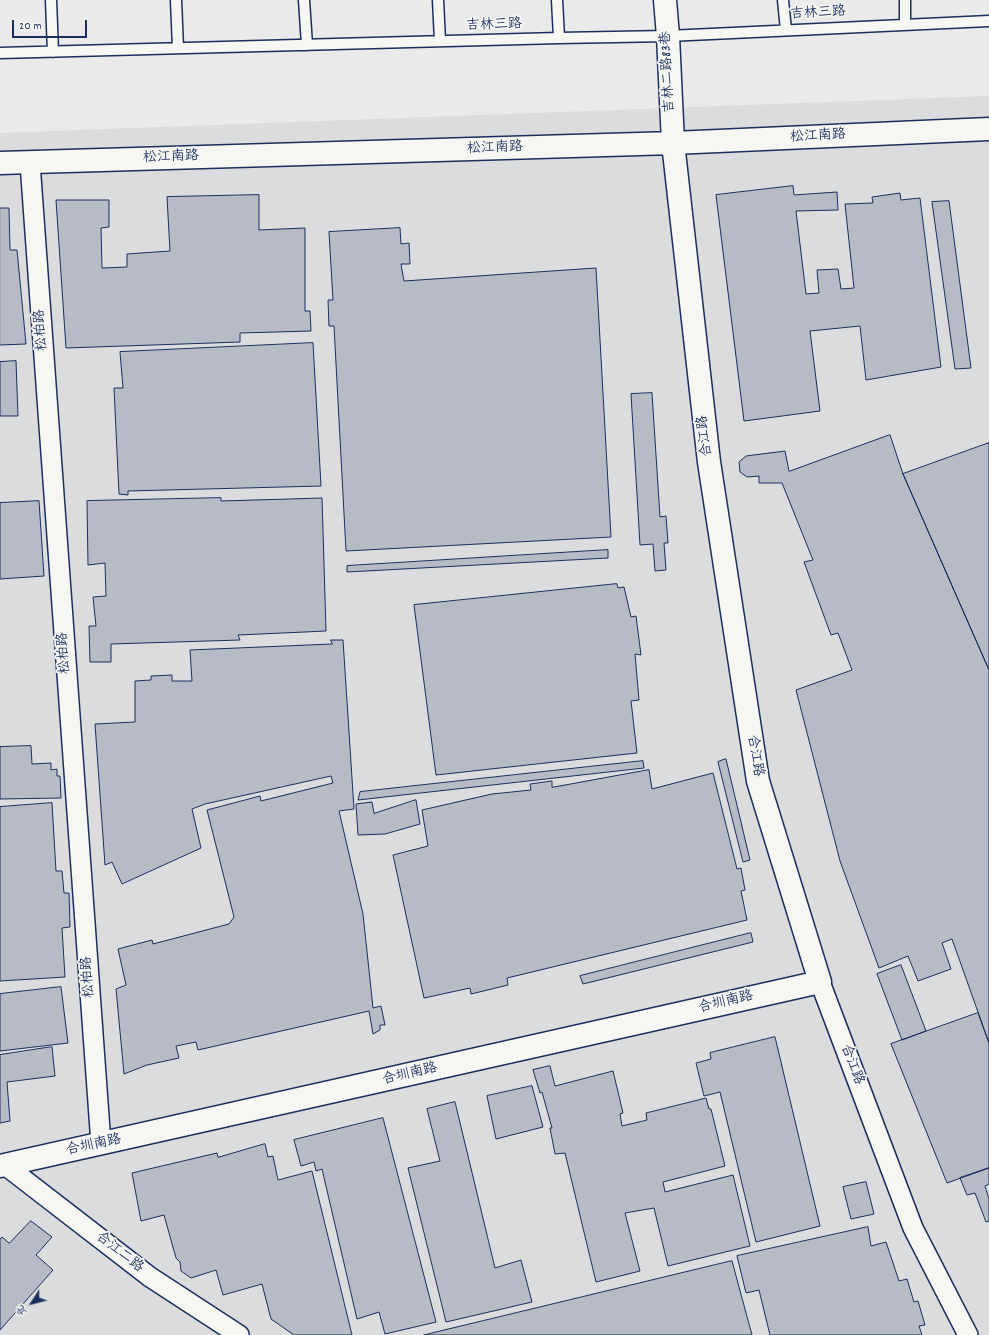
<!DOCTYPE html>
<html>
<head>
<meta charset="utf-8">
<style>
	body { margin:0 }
	#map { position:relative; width:989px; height:1335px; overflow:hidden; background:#e9eae9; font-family:Dekko,"LXGW WenKai TC",sans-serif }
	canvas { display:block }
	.north { position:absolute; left:12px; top:1283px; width:40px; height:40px; -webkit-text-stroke:3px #f6f6f2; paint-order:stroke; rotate:234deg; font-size:11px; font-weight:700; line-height:16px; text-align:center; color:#1b2f5e }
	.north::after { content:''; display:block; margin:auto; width:14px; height:18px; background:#1b2f5e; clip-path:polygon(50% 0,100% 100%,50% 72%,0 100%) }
	.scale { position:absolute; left:12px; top:20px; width:75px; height:18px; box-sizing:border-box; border:2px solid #1b2f5e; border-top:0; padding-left:5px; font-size:12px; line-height:14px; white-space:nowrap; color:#1b2f5e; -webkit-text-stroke:3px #f6f6f2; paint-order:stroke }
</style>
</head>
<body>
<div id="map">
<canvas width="989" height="1335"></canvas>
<div class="north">北</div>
<div class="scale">20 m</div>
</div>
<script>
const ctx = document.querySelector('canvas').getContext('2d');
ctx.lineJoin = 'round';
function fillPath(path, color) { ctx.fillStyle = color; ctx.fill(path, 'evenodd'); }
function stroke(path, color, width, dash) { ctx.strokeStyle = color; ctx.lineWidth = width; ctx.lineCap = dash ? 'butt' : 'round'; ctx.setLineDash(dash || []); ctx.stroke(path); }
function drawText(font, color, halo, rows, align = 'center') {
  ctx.font = font + ' Dekko,"LXGW WenKai TC",sans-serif'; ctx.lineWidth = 3.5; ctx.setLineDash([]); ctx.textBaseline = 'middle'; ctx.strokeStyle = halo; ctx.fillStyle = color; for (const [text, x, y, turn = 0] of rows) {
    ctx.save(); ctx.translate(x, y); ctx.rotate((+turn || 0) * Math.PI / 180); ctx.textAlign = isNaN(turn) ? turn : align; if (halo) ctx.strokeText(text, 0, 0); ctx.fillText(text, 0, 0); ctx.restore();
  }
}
fillPath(new Path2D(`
	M 989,96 L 989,1335 L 0,1335 L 0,133 Z`), '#dadcde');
const building = new Path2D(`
	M 793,186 L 794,195 L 837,192 L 838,210 L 796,211 L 806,294 L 819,293 L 817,270 L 838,269 L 841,289 L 854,288 L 845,204 L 873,203 L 872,197 L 900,193 L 901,200 L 920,198 L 941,367 L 866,380 L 860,326 L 810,331 L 820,411 L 744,421 L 716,195 Z
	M 259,195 L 259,230 L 305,228 L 305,311 L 310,311 L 311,331 L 240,333 L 240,342 L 66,348 L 56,200 L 109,200 L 109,227 L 101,228 L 102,268 L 127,267 L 127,254 L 170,251 L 167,197 Z
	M 949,201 L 971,368 L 955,369 L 932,202 Z
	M 0,208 L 9,208 L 10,250 L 17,250 L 26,344 L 0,345 Z
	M 400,228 L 401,244 L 409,243 L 410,264 L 401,264 L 404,281 L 596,268 L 611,537 L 346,551 L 334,326 L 329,326 L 328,300 L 333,300 L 329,232 Z
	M 313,343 L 321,486 L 128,491 L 128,495 L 119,494 L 114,388 L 123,388 L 120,352 Z
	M 16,361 L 18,416 L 0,416 L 0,362 Z
	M 652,393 L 660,517 L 666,516 L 668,543 L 664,543 L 666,570 L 655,571 L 653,544 L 640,545 L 631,394 Z
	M 890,435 L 903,474 L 989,670 L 989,1043 L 952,939 L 942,943 L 951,969 L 918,981 L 908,956 L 879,968 L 840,861 L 796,690 L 852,670 L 838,633 L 831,635 L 804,562 L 813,560 L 782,483 L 759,483 L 759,476 L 747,477 L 740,472 L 739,462 L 746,456 L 785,451 L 789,471 Z
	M 989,443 L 989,670 L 903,474 Z
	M 221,498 L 221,501 L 322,498 L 326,631 L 238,635 L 240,640 L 111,644 L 111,662 L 90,662 L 89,626 L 96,626 L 93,597 L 106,596 L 105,563 L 88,565 L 87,501 Z
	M 39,501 L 44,576 L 0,579 L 0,503 Z
	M 608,550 L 608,558 L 347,572 L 347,566 Z
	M 617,584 L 618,588 L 624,587 L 631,617 L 636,616 L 641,655 L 635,654 L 639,700 L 631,701 L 637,753 L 436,775 L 414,605 Z
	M 331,640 L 343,640 L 354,809 L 339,811 L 363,914 L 373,1008 L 381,1006 L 385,1025 L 380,1025 L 380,1030 L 373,1034 L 369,1011 L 198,1050 L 196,1042 L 176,1046 L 179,1058 L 147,1065 L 124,1074 L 116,989 L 126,985 L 118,949 L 152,940 L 153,944 L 229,924 L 234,917 L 207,810 L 260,796 L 261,801 L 333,783 L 331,776 L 205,804 L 192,809 L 201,848 L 122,884 L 112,862 L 105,865 L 95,724 L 135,722 L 135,681 L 151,680 L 151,676 L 172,675 L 172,681 L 192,681 L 190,650 L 332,644 Z
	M 31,746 L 32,764 L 51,763 L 51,770 L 57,769 L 57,776 L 60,776 L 61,798 L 0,799 L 0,747 Z
	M 726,759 L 750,860 L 743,862 L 718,762 Z
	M 643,761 L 644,768 L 358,800 L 360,792 Z
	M 649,770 L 652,789 L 713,773 L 737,869 L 741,868 L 745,890 L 741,891 L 747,920 L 507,978 L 508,985 L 471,994 L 470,988 L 424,998 L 393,855 L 428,846 L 422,810 L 492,794 L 531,790 L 530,784 L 552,781 L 552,787 Z
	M 416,800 L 420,824 L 385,834 L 358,835 L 356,804 L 372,802 L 374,813 Z
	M 52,803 L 56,871 L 62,871 L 64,893 L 69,893 L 70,927 L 62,928 L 65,977 L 0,981 L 0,807 Z
	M 751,933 L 753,942 L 583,984 L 580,976 Z
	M 901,965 L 926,1031 L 902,1040 L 877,974 Z
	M 61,987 L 68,1043 L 0,1051 L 0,994 Z
	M 978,1013 L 989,1043 L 989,1168 L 947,1183 L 891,1044 Z
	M 775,1037 L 820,1226 L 756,1242 L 720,1092 L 704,1096 L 696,1063 L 711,1059 L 710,1053 Z
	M 52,1047 L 55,1076 L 7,1082 L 10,1121 L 0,1123 L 0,1055 Z
	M 550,1066 L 555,1086 L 613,1071 L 623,1113 L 620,1114 L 622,1126 L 647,1120 L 646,1113 L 706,1098 L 709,1109 L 711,1109 L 725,1166 L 663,1182 L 665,1192 L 733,1175 L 750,1246 L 668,1266 L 654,1208 L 625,1213 L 640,1271 L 596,1282 L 565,1153 L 555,1154 L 550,1128 L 552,1128 L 542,1092 L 540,1093 L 533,1070 Z
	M 532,1086 L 543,1127 L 496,1139 L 487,1096 Z
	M 455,1102 L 495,1268 L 521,1260 L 532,1302 L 446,1322 L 408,1168 L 440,1161 L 427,1109 Z
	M 383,1118 L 436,1322 L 385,1334 L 379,1312 L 357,1319 L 322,1169 L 316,1171 L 314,1162 L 301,1166 L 294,1140 Z
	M 265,1144 L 268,1157 L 273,1156 L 278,1180 L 312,1171 L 352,1335 L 294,1335 L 271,1319 L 262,1284 L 223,1295 L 216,1270 L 191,1278 L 181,1271 L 180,1262 L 176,1258 L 164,1215 L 141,1221 L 132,1173 L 217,1153 L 218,1157 Z
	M 989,1168 L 989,1184 L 985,1186 L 989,1199 L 989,1221 L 986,1222 L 975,1193 L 967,1195 L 960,1178 Z
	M 866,1182 L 874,1214 L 851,1219 L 843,1187 Z
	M 31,1221 L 52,1237 L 36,1255 L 53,1270 L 0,1330 L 0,1239 L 2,1237 L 9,1243 Z
	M 868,1227 L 871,1246 L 886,1242 L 899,1281 L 907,1279 L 914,1302 L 918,1301 L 925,1325 L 919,1326 L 922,1335 L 770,1335 L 759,1290 L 746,1293 L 737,1256 Z
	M 732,1261 L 752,1335 L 424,1335 Z`);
fillPath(building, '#b6bbc6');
stroke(building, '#1b2f5e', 1);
const service = new Path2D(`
	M 51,0 L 53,52
	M 176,0 L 178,48
	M 304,0 L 307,45
	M 438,0 L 440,41
	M 557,0 L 559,38
	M 783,0 L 786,30
	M 905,0 L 905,25
	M 0,53 L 559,38 L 668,36 L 989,21`);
const minor = new Path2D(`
	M 30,163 L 101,1144
	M 820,982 L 913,1228 L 968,1335
	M 5,1165 L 150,1277 L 239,1335`);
const tertiary = new Path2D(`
	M 0,163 L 673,143 L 989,129
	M 0,1166 L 820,982 L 758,781 L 709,462 L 673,143 L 668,36 L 665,0`);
stroke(service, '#1b2f5e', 13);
stroke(minor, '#1b2f5e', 22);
stroke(tertiary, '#1b2f5e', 25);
stroke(service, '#f6f6f2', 10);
stroke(minor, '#f6f6f2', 19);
stroke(tertiary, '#f6f6f2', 22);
drawText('14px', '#1b2f5e', '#f6f6f2', [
	["吉林三路",818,14,-3],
	["吉林三路",494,26,-2],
	["吉林二路83巷",669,72,-93],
	["松江南路",818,137,-3],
	["松江南路",495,149,-2],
	["松江南路",171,158,-2],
	["松柏路",42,330,-94],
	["合江路",706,436,-97],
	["松柏路",65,653,-94],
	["合江路",754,756,81],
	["松柏路",89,977,-94],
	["合圳南路",726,1003,-13],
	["合江路",851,1065,69],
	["合圳南路",410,1075,-13],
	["合圳南路",94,1146,-12],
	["合江二路",119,1253,38]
]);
</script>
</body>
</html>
